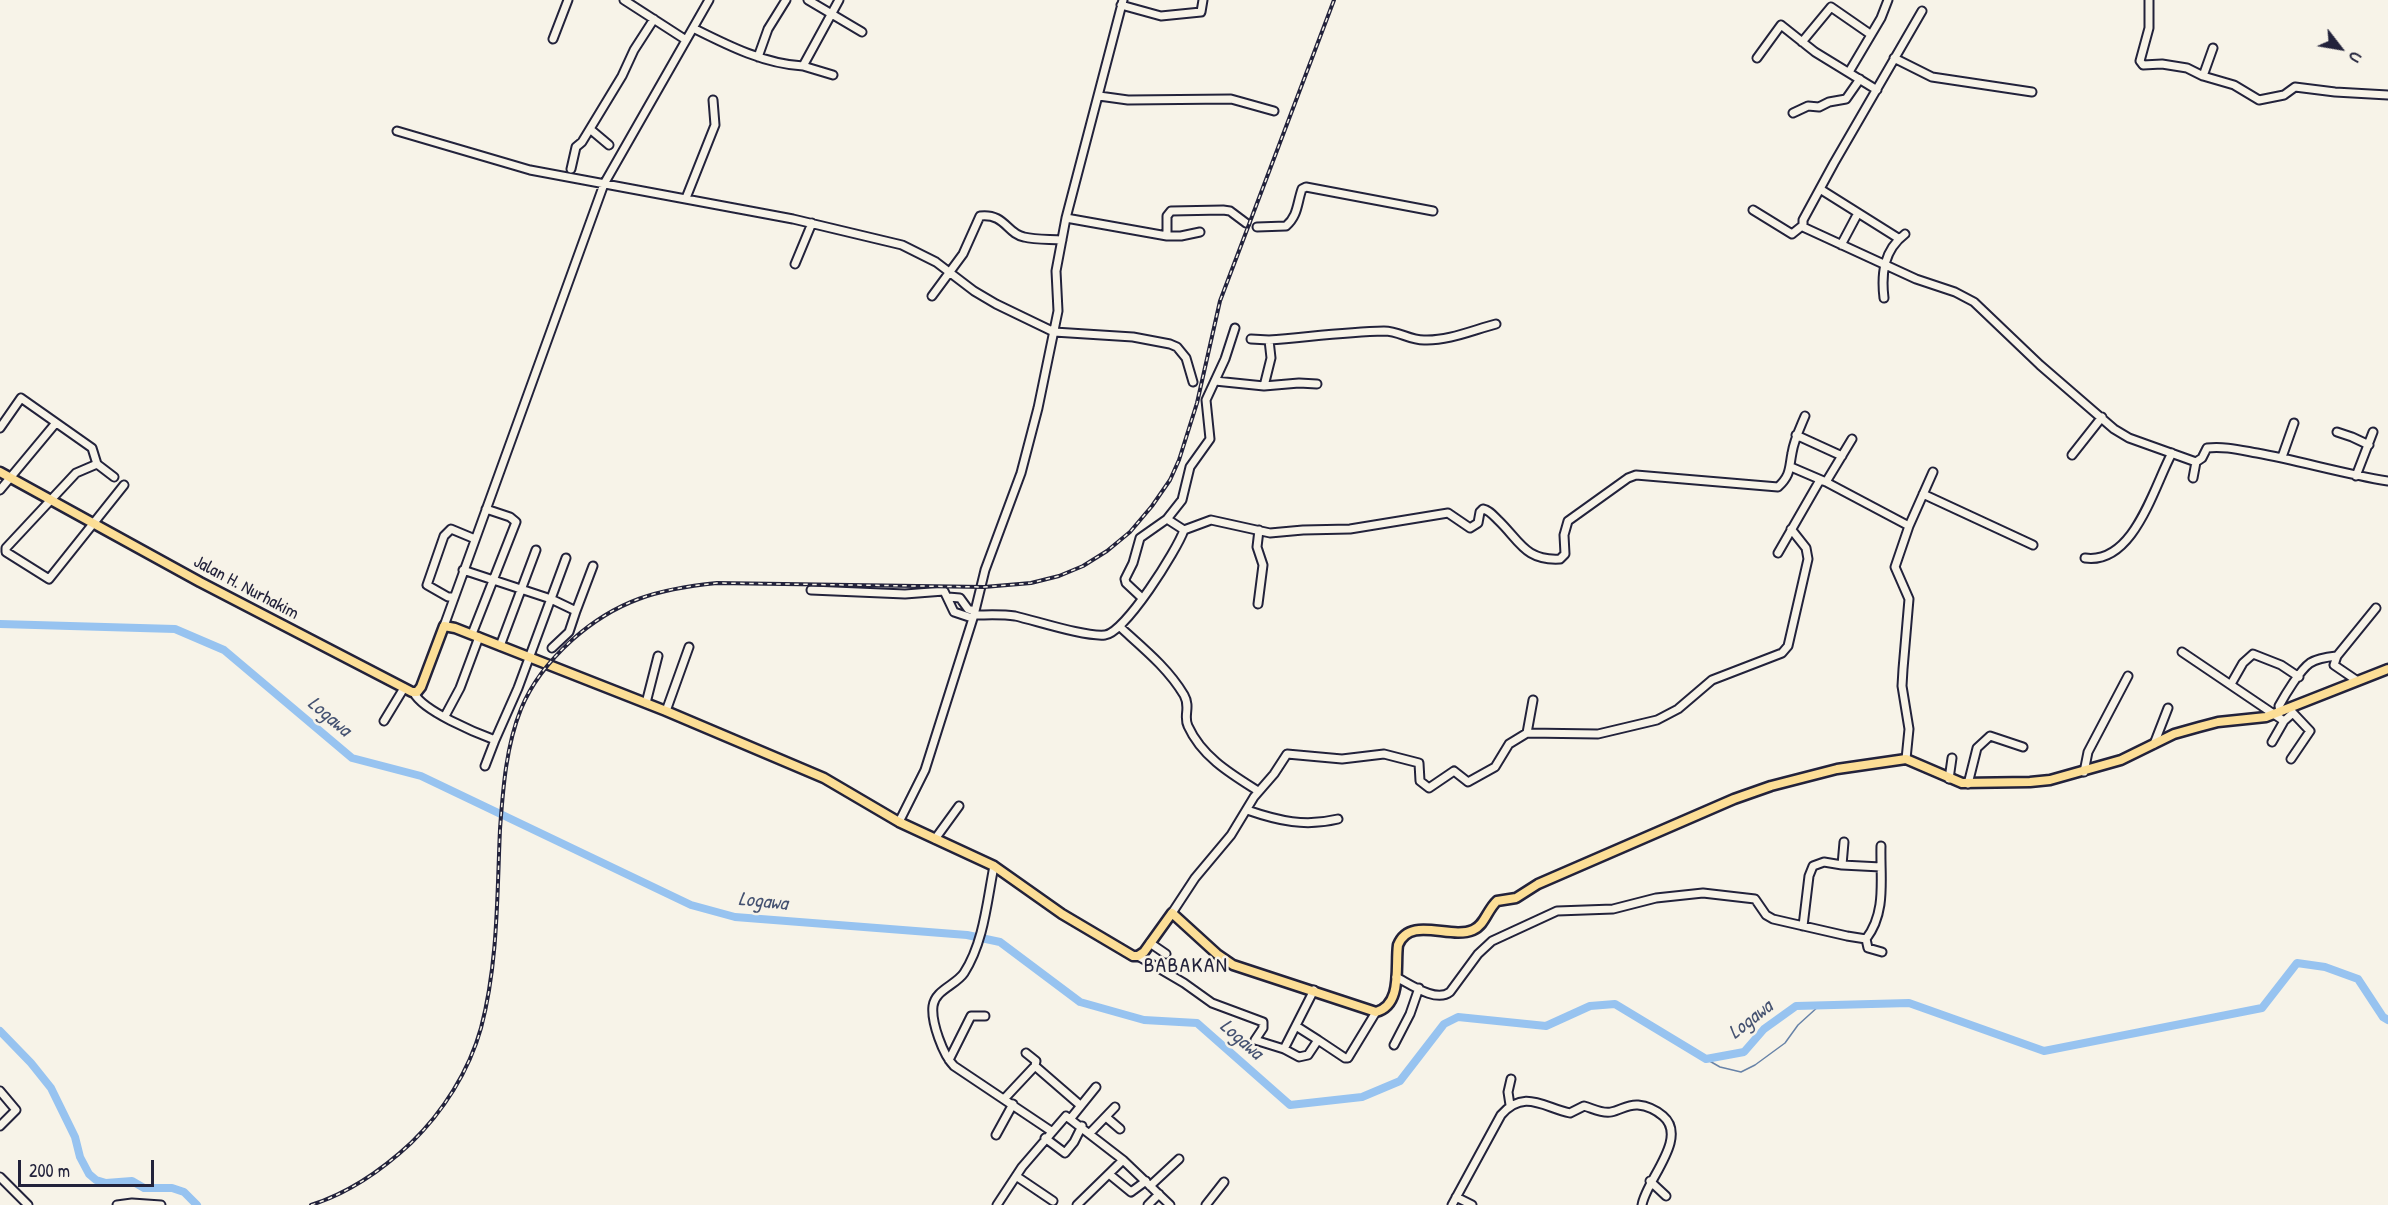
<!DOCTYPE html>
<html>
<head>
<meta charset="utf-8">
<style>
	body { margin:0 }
	#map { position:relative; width:2388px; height:1205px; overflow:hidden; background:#f7f3e8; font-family:"Patrick Hand",sans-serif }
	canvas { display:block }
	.north { position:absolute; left:2310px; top:18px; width:60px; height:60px; -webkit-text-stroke:4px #f7f3e8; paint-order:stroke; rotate:121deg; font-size:16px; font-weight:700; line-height:24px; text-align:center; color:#22223b }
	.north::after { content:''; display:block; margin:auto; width:21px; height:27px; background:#22223b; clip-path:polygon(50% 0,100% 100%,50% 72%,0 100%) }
	.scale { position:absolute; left:18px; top:1160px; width:136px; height:27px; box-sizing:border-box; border:3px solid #22223b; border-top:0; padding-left:8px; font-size:18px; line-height:21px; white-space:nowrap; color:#22223b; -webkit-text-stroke:4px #f7f3e8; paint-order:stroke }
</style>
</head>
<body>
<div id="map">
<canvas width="2388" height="1205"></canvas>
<div class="north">U</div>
<div class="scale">200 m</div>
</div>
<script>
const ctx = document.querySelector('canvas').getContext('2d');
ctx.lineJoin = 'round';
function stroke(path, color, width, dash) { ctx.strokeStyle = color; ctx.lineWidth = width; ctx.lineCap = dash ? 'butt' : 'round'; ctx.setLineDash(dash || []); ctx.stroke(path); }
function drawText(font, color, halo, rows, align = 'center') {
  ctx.font = font + ' "Patrick Hand",sans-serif'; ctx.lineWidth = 5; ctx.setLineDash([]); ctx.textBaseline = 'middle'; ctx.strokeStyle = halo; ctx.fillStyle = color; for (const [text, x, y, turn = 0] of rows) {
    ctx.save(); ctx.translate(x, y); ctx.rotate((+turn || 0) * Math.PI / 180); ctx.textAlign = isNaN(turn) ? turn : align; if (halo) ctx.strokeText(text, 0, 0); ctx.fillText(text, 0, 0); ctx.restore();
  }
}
stroke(new Path2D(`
	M 1706,1059 L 1720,1067 L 1741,1072 L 1755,1065 L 1785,1043 L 1798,1025 L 1820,1005`), '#6883a8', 1.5);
stroke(new Path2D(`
	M 0,624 L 175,629 L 224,650 L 352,758 L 421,776 L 691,905 L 735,917 L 967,935 L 1000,942 L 1080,1002 L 1144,1020 L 1197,1023 L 1290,1105 L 1362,1097 L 1400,1081 L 1444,1024 L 1458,1017 L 1546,1026 L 1590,1006 L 1615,1004 L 1706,1059 L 1744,1052 L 1764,1029 L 1796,1006 L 1909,1003 L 2044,1051 L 2262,1008 L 2297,963 L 2325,967 L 2358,979 L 2383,1017 L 2388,1020
	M 0,1031 L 31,1063 L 51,1088 L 75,1137 L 80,1157 L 89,1174 L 96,1180 L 106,1183 L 132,1181 L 144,1188 L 172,1188 L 184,1192 L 197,1205`), '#97c3f0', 8);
const minor = new Path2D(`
	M 624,0 L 686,40
	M 808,0 L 862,32
	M 2149,0 L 2149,28 L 2140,61 L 2143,65 L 2162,64 L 2187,68 L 2203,76 L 2234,85 L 2259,100 L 2284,95 L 2295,87 L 2335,92 L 2388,95
	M 1121,5 L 1161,16 L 1201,12 L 1203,0
	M 1922,11 L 1834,163 L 1803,220 L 1803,227 L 1916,279 L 1955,292 L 1974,302 L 2040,365 L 2114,429 L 2129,438 L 2196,462 L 2202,458 L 2207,448 C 2224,446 2240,450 2257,453 C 2301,461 2344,474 2388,481
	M 693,28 C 727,45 764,64 803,66 L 839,0
	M 553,39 L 568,0
	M 1802,42 L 1831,7 L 1870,34
	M 758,57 L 768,29 L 786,0
	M 1757,58 L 1781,25 L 1815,52 L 1877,90
	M 1894,58 L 1932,77 L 2032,92
	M 803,66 L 833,75
	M 1849,72 L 1881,18 L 1888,0
	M 2203,76 L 2213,48
	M 1099,96 L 1128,100 L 1231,99 L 1274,111
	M 1793,113 L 1808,106 L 1819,107 L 1829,102 L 1846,99 L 1860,79
	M 590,129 L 609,145
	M 397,131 L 530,170 L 793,219 L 902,245 L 936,262 L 974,291 L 996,304 L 1054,332 L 1133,337 L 1170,344 L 1177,347 L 1186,358 L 1193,382
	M 571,169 L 576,147 L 582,142 L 622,76 L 634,50 L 654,19
	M 1820,189 L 1898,238
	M 686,198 L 715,125 L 713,100
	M 1753,210 L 1792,234 L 1802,226
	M 1066,218 L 1167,236 L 1181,236 L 1200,232
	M 1257,227 L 1286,226 C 1298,216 1297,203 1302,189 L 1306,187 L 1433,211
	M 1167,236 L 1167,216 L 1171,211 L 1223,210 L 1230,211 L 1246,223
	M 1841,245 L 1858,213
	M 795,264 L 812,223
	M 932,296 L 963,254 L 980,216 C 1005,213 1007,234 1024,237 C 1036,240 1050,239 1062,240
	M 1884,298 C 1881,273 1884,250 1905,234
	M 1235,328 L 1225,359 L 1206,400 L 1210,439 L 1190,467 L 1182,500 L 1167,519 L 1184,530 L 1211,520 L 1270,533 L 1303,530 L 1350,529 L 1448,513 L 1470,528 L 1478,523 L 1480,512 L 1483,509 C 1489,510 1493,515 1498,520 C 1520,541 1525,561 1560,559 L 1565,554 L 1564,535 L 1568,521 L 1628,478 L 1636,475 L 1778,487 C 1791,475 1789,468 1792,453 C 1794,440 1800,428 1805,416
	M 1251,339 L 1269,340
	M 1215,381 L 1264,386 L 1299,383 L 1317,384
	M 1264,386 L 1271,358 L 1269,340 C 1308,337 1345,332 1384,331 C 1399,331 1409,340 1424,340 C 1448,341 1473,330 1496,324
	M 0,428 L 21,398 L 92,448 L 97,464
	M 2337,432 L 2352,437 L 2369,445
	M 1796,435 L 1842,456
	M 2072,455 L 2102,417
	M 2282,457 L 2294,423
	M 1791,467 L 1826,482 L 1909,526
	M 2356,476 L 2373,432
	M 114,477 L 97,464 L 76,473 L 6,548 L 6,552 L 49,579 L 124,485
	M 2193,478 L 2196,462
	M 1826,482 L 1852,439
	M 0,490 L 55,424
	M 1923,494 L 2033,545
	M 1778,553 L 1820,480
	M 2085,558 C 2134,565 2154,486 2172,453
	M 463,570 L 551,599 L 576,611 L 593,566
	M 811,590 L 905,594 L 944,591 L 954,612 L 972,618
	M 454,597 L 448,597 L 427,585 L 444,536 L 451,529 L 475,539
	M 948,597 L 960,598 L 968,609 L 974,611
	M 1142,598 L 1126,583 L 1125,579 L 1133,563 L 1140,538 L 1167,519
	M 1258,604 L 1263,565 L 1257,547 L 1259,530
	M 974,615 C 987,615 1002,614 1015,616 C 1037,621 1085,637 1105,635 C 1125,633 1177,550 1184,530
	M 444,626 L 604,184 L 709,0
	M 1120,627 C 1143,648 1168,668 1184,695 C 1191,707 1183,716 1188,726 C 1202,757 1231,774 1258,791
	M 472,634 L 516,522 L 510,517 L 486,509
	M 500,646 L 536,550
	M 552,648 L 569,632 L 576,611
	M 2182,652 L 2284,721 L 2293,713 L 2310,731 L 2291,759
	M 2337,656 L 2376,608
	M 2231,684 L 2243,663 L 2253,654 L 2281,665 L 2299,677
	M 414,693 C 423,711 476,733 495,740 L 518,688 L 566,558
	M 646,703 L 658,656
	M 666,711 L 689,647
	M 2280,711 L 2279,706 C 2285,695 2300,670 2310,663 C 2318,658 2328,657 2337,656 L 2334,665 L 2356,680
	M 445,716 L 460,688 L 479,637
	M 384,721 L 404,688
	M 1527,733 L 1533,700
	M 2272,742 L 2284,721
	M 2154,744 L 2168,708
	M 1906,759 L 1909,729 L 1902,686 L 1903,669 L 1909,599 L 1895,567 L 1909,526 L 1933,472
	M 485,766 L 495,740
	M 2084,772 L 2088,752 L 2128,676
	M 1949,779 L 1952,758
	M 1968,784 L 1977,748 L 1990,736 L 2023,747
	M 1247,810 C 1279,821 1305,827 1338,819
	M 899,822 L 925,770 L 974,615 L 985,570 L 1021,473 L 1038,408 L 1058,311 L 1056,271 L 1066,218 L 1123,0
	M 935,839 L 959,806
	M 1844,842 L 1842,865 L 1881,867
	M 994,866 C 987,901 984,942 964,973 C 956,985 935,990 933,1006 C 931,1022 943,1055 954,1066 L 1051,1131
	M 1172,913 L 1195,878 L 1231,835 L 1254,797 L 1274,774 L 1287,754 L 1342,759 L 1384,754 L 1419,763 L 1420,781 L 1429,788 L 1454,771 L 1468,782 L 1495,767 L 1509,744 L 1527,733 L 1598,734 L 1657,720 L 1678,709 L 1712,680 L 1782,653 L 1788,646 L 1808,559 L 1806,548 L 1791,529
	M 1803,926 L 1809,876 L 1813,866 L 1824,862 L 1842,865
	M 1866,939 C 1887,912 1880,878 1881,846
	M 1150,943 L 1166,954
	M 1138,956 L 1184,983 L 1212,1003 L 1263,1022 L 1263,1028 L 1255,1040 L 1284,1049 L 1299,1057 L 1308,1055 L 1318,1040 L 1345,1058 L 1348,1058 L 1376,1012
	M 1396,977 C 1410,984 1436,1003 1450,992 L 1478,954 L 1492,941 L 1557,911 L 1613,909 L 1656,898 L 1703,893 L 1755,899 L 1766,915 L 1773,919 L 1847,936 L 1866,939 L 1868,948 L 1882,952
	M 1296,1026 L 1318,1040
	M 1394,1045 L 1410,1014 L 1419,988
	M 1284,1049 L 1314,990
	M 1026,1053 L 1036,1061 L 1035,1066
	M 949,1060 L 971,1016 L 985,1016
	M 0,1091 L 16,1110 L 0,1126
	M 1005,1098 L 1035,1066 L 1080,1105
	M 1510,1105 L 1508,1092 L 1511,1079
	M 1106,1117 L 1120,1129
	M 1071,1118 L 1096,1087
	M 1090,1133 L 1115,1107
	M 996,1135 L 1013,1104
	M 1045,1138 L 1065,1153 L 1074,1142 L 1082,1126
	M 1109,1174 L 1131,1192 L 1146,1181
	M 1016,1176 L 1053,1201
	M 0,1177 L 28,1205
	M 1650,1181 L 1666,1196
	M 1150,1186 L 1179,1159
	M 1456,1197 L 1472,1205
	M 117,1205 L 132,1203 L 161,1205
	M 997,1205 L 1022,1167 L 1066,1116 L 1123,1160 L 1170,1205
	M 1077,1205 L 1123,1160
	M 1148,1205 L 1159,1194
	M 1206,1205 L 1224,1182
	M 1452,1205 L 1501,1115 C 1524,1089 1543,1107 1570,1113 L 1584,1106 C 1592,1108 1602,1114 1611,1112 C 1621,1110 1628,1104 1638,1105 C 1648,1106 1656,1110 1663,1116 C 1689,1138 1646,1180 1642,1205`);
const major = new Path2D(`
	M 0,472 L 200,582 L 412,692 L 417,692 L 421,687 L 444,626 L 455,628 L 666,711 L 824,778 L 899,822 L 994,866 L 1062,914 L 1133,956 L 1138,956 L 1144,952 L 1172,913 L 1217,954 L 1233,965 L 1376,1012 C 1403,1005 1395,966 1398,945 C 1410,915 1450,940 1473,930 C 1485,925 1487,910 1497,901 L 1516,898 L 1538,884 L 1734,799 L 1771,786 L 1837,769 L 1906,759 L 1962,783 L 2030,782 L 2050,780 L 2121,760 L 2174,734 L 2199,727 L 2218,722 L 2266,717 L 2388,669`);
stroke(minor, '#22223b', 11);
stroke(major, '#22223b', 13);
stroke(minor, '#f7f3e8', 7);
stroke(major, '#fcde96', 8);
const rail = new Path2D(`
	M 311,1205 C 349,1193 382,1170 411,1143 C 443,1112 469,1071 481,1028 C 498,964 497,895 500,829 C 503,789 506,746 521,709 C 532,682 550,660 572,640 C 617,600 658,589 717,583 L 984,587 L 1031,583 L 1059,576 L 1083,566 L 1107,551 L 1130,532 L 1152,506 L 1170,480 L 1179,460 L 1197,403 L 1220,301 L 1334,0`);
stroke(rail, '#22223b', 4);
stroke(rail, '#f7f3e8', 1.5, [4.5]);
drawText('18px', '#22223b', '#f7f3e8', [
	["Jalan H. Nurhakim",246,588,28]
]);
drawText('italic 20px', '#455271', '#f7f3e8', [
	["Logawa",329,717,40],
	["Logawa",763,902,6],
	["Logawa",1751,1020,-38],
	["Logawa",1241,1040,41]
]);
ctx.letterSpacing = '1.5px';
drawText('21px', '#22223b', '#f7f3e8', [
	["BABAKAN",1186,966]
]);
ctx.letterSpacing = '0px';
</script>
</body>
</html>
